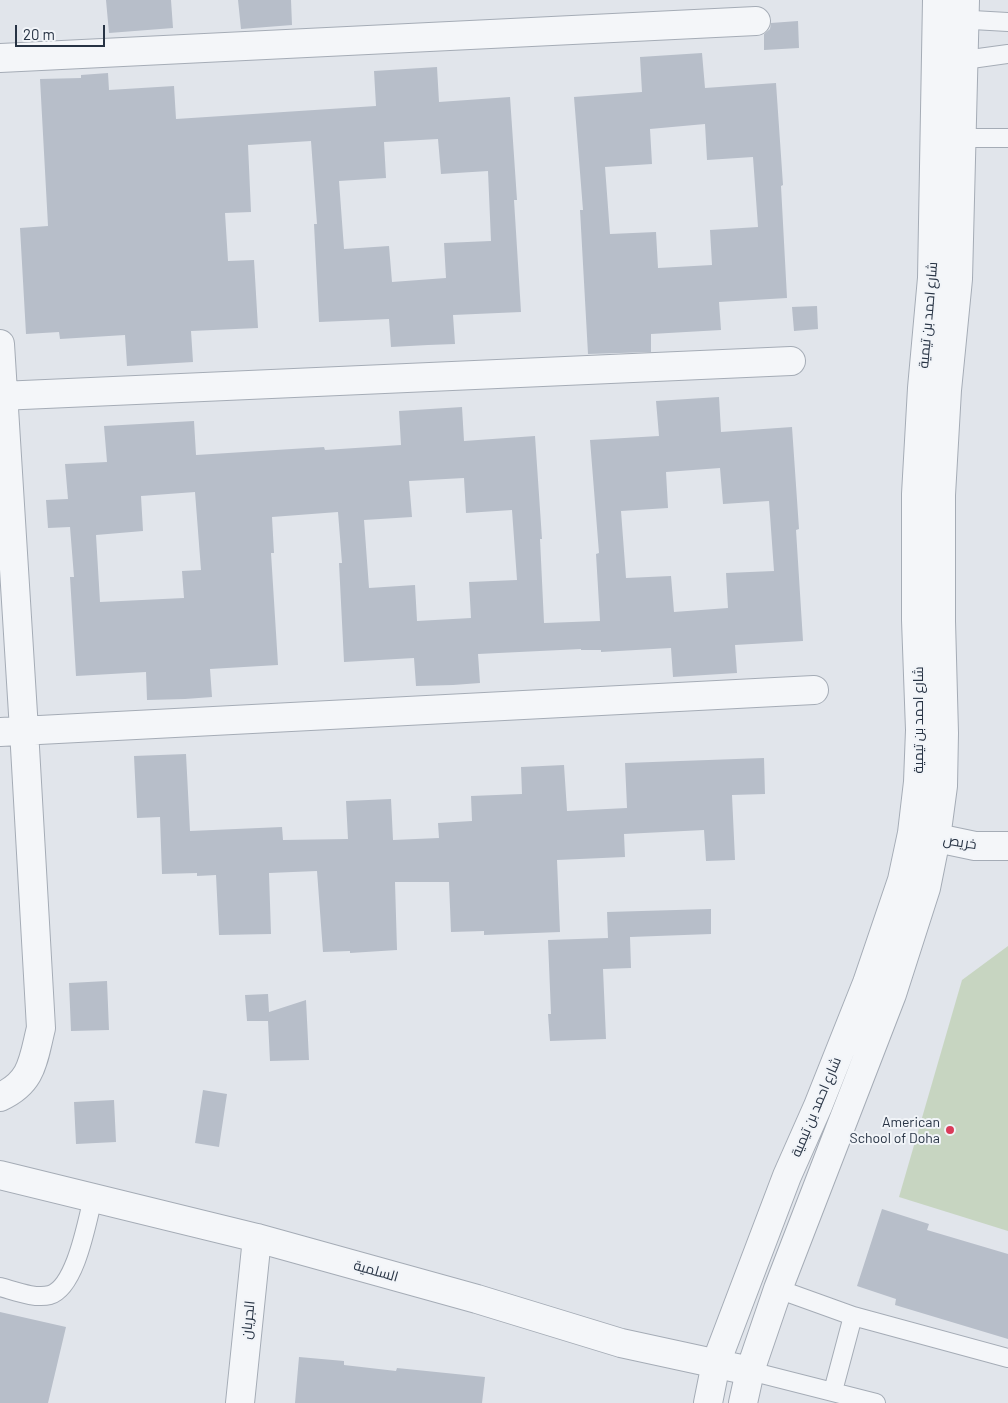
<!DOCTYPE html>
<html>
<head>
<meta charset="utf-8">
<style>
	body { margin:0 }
	#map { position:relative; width:1008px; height:1403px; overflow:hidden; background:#e1e5eb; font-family:Barlow,sans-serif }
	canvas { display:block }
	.scale { position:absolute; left:15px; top:25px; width:90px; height:22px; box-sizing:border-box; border:2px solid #273344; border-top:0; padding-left:6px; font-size:15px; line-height:18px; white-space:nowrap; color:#273344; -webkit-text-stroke:4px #f1f4f8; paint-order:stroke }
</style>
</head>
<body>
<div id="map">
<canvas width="1008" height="1403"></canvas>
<div class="scale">20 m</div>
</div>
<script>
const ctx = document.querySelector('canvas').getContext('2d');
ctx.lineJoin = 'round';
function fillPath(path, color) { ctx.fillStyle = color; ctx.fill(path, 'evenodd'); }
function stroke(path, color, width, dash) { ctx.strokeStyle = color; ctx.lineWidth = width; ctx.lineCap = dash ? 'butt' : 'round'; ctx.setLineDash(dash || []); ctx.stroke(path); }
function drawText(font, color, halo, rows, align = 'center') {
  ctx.font = font + ' Barlow,Cairo,sans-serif'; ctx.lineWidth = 4; ctx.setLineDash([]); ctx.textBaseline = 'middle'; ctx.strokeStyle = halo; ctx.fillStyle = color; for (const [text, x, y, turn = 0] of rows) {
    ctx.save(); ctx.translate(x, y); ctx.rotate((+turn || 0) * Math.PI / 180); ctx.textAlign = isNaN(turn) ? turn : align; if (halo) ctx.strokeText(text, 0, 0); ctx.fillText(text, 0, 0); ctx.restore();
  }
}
fillPath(new Path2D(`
	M 1008,946 L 1008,1231 L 899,1197 L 962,980 Z`), '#c7d5c1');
fillPath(new Path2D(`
	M 106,0 L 171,0 L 173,28 L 109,33 Z
	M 238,0 L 291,0 L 292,25 L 241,29 Z
	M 798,21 L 799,48 L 764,50 L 764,34 L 770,29 L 771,23 Z
	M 702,53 L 705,88 L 776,83 L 783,185 L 781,186 L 787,298 L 719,302 L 721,330 L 651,334 L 651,352 L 588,354 L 580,210 L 583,210 L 574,97 L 642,92 L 640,57 ZM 705,124 L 707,160 L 753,157 L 758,227 L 710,230 L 712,265 L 658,268 L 656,232 L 610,234 L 605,167 L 652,164 L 650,129 Z
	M 437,67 L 439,102 L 510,97 L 517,200 L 514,200 L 521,312 L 453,315 L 455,344 L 428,345 L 391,347 L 389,319 L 319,322 L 314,224 L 317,224 L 311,141 L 248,145 L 251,212 L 225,213 L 228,261 L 254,260 L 258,328 L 191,331 L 193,362 L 127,366 L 125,335 L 60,339 L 59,332 L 26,334 L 20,228 L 48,226 L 40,79 L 81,78 L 81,75 L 108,73 L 109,90 L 174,86 L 176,119 L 376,106 L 374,71 ZM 438,139 L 441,174 L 488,171 L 491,241 L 444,243 L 446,278 L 392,282 L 389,246 L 344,249 L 339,181 L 386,178 L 384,142 Z
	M 817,306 L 818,329 L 794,331 L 792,307 Z
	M 719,397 L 721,432 L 792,427 L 799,529 L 796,530 L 803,641 L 735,645 L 737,673 L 673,677 L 671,648 L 601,652 L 601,650 L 581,650 L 581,649 L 478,654 L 480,683 L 453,685 L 416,686 L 414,658 L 344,662 L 339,563 L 342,563 L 338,512 L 272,517 L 274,553 L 271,553 L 278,665 L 210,669 L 212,697 L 185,699 L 147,700 L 146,672 L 76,676 L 70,577 L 74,577 L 70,527 L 48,528 L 46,500 L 68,499 L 65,464 L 107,462 L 104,426 L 194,421 L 196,455 L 324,447 L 325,450 L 401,445 L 399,411 L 462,407 L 464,441 L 535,436 L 542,539 L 540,539 L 544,623 L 600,621 L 596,554 L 599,553 L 590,440 L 659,436 L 656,401 ZM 720,468 L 723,504 L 769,501 L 774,571 L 726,573 L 728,608 L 674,612 L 671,576 L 626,578 L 621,511 L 668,508 L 666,472 ZM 464,478 L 466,513 L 512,510 L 517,580 L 469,582 L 471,618 L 417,621 L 415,585 L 369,588 L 364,520 L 412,517 L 409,481 ZM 195,492 L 201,570 L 182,571 L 184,598 L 100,602 L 96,535 L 143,531 L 141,496 Z
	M 186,754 L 190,831 L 282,827 L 283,840 L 348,839 L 346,801 L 391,799 L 393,840 L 439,838 L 438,823 L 472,821 L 471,796 L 522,794 L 521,767 L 564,765 L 567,811 L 627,808 L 625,763 L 764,758 L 765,794 L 732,795 L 735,860 L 706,861 L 704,830 L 624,834 L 625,857 L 557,860 L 560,932 L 484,935 L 484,931 L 451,932 L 449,882 L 395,882 L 397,950 L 350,953 L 350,951 L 323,952 L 317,871 L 269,873 L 271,934 L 219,935 L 216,875 L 197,876 L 197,873 L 162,874 L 160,817 L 137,818 L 134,756 Z
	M 711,909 L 711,934 L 630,937 L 631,968 L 603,969 L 606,1039 L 550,1041 L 548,1014 L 551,1014 L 548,940 L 608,938 L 607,912 Z
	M 107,981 L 109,1030 L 71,1031 L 69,983 Z
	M 268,994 L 269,1012 L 306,1000 L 309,1060 L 270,1061 L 268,1021 L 247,1021 L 245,995 Z
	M 203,1090 L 227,1094 L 219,1147 L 195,1143 Z
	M 114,1100 L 116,1142 L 76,1144 L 74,1102 Z
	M 882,1209 L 929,1224 L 927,1230 L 1008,1254 L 1008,1339 L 895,1305 L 896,1299 L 857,1286 Z
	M 0,1312 L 66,1327 L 48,1403 L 0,1403 Z
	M 299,1357 L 344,1361 L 344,1365 L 396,1371 L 397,1368 L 485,1377 L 482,1403 L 295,1403 Z`), '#b7bec9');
const service = new Path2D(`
	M 937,18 L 1008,22
	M 954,60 L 964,60 L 1008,54
	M 961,138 L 1008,138
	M 0,1287 C 15,1291 35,1299 50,1295 C 76,1287 87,1221 93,1198
	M 778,1289 L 853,1316 L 1008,1358
	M 750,1371 L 876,1403
	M 833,1391 L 853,1316`);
const minor = new Path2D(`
	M 0,58 L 756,21
	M 0,344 L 24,730 L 41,1028 C 33,1060 33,1082 0,1097
	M 0,396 L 791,361
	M 0,732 L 814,690
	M 913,833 L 975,846 L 1008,846
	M 0,1175 L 257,1238 L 477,1299 L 621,1343 L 750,1371
	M 240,1403 L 257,1238`);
const tertiary = new Path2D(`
	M 708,1403 L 716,1363 L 787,1176 L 818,1106 L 867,983 L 902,880 L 912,833 L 918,782 L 920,730 L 916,620 L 916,494 L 922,388 L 932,278 L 937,0
	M 743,1403 L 750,1371 L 778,1289 L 892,994 L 926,888 L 936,838 L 943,786 L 944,733 L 941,621 L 941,495 L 947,390 L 958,279 L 965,0`);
stroke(service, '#a5acb6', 20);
stroke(minor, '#a5acb6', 30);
stroke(tertiary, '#a5acb6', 30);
stroke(service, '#f4f6f9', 18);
stroke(minor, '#f4f6f9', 28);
stroke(tertiary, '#f4f6f9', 28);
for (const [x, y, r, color] of [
	[950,1130,5,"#da3b59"]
]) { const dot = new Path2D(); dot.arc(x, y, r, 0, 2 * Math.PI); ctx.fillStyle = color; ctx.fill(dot); stroke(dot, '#f1f4f8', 2); }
drawText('14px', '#273344', '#f1f4f8', [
	["شارع احمد بن تيمية",928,315,-85],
	["شارع احمد بن تيمية",918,720,-90],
	["خريص",960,842,9],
	["شارع احمد بن تيمية",816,1107,-67],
	["السلمية",376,1271,16],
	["الجريان",248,1320,-84]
]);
drawText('14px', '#273344', '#f1f4f8', [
	["American",940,1122],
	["School of Doha",940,1138]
], 'right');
</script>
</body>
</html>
